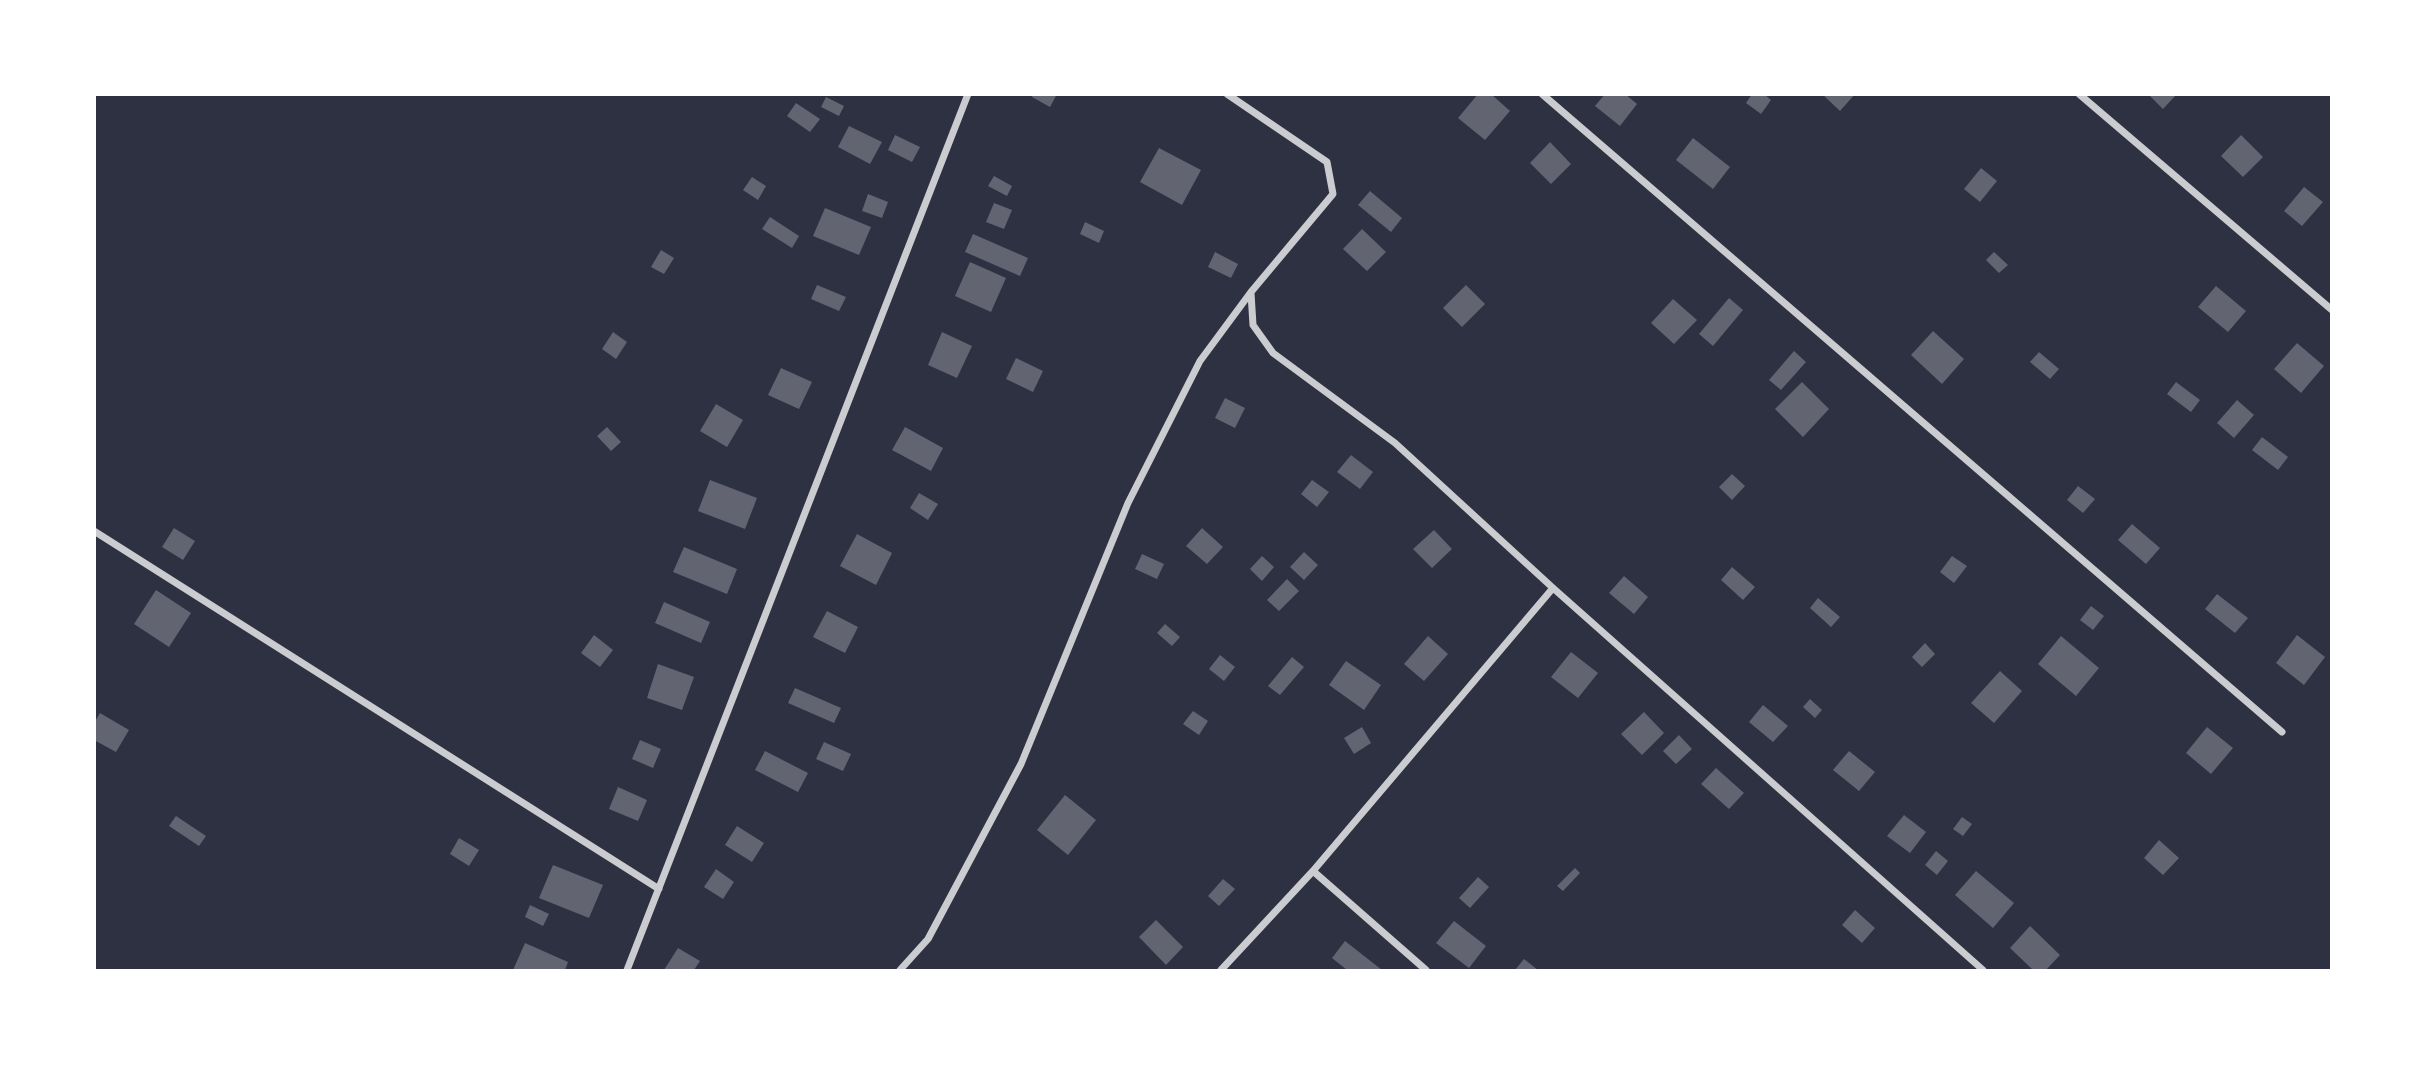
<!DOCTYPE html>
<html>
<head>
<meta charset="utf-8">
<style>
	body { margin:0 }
	#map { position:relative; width:2426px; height:1065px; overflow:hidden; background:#2d3142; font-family:"Exo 2",sans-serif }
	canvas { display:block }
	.frame { position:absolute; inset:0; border:96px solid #fff; pointer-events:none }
</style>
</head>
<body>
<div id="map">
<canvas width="2426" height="1065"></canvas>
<div class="frame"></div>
</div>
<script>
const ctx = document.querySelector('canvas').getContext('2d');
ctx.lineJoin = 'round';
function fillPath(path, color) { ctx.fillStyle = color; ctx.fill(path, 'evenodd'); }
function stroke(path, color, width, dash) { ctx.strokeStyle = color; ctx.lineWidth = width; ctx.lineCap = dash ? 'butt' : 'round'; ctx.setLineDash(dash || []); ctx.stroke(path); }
fillPath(new Path2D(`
	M 1033,94 L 1057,94 L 1050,107 L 1032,97 Z
	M 1478,94 L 1491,94 L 1510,111 L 1485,140 L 1458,118 Z
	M 1605,94 L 1625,94 L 1637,104 L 1620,126 L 1595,106 Z
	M 1752,94 L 1764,94 L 1771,100 L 1761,114 L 1746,103 Z
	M 1822,94 L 1855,94 L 1840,111 Z
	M 2148,94 L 2177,94 L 2163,109 Z
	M 826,97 L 844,106 L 839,116 L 821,107 Z
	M 796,103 L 820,119 L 810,132 L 787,116 Z
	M 849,126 L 882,142 L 870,164 L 838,147 Z
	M 895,135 L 920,147 L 912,162 L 888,150 Z
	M 2241,135 L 2263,157 L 2243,177 L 2221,156 Z
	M 1693,138 L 1730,167 L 1713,189 L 1676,160 Z
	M 1550,142 L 1571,164 L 1551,184 L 1530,163 Z
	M 1159,148 L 1201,170 L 1182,205 L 1140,182 Z
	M 1981,168 L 1997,181 L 1980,202 L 1964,189 Z
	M 994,176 L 1012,186 L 1007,196 L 988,186 Z
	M 752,177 L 766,186 L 758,200 L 743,190 Z
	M 2304,187 L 2323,202 L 2302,226 L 2284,211 Z
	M 1370,191 L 1402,218 L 1391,232 L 1358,205 Z
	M 868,194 L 888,202 L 882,218 L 862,211 Z
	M 994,203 L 1012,210 L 1004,229 L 986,222 Z
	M 825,208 L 871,227 L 859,255 L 813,236 Z
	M 770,217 L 799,236 L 792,248 L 762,229 Z
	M 1085,222 L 1104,231 L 1099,243 L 1080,234 Z
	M 1362,229 L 1386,252 L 1367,271 L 1343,249 Z
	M 973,234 L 1028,258 L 1020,276 L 965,252 Z
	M 661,250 L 674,258 L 664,274 L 651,267 Z
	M 1215,252 L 1238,264 L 1231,278 L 1208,267 Z
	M 1994,252 L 2008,265 L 1999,273 L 1986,260 Z
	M 970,262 L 1006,278 L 991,312 L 955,296 Z
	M 817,285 L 846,297 L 839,311 L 811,299 Z
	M 1466,285 L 1485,304 L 1462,327 L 1443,308 Z
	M 2216,286 L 2246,311 L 2228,332 L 2198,307 Z
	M 1729,298 L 1743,310 L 1713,346 L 1699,334 Z
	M 1673,299 L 1697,320 L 1674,344 L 1651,323 Z
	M 1933,331 L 1964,359 L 1942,384 L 1911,355 Z
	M 613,332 L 627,342 L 616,359 L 602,349 Z
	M 942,332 L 972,346 L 957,378 L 928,365 Z
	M 2297,343 L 2324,366 L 2301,393 L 2274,369 Z
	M 1794,351 L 1806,362 L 1781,390 L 1769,380 Z
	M 2039,352 L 2059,369 L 2050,379 L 2030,362 Z
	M 1016,358 L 1043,371 L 1033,392 L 1006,379 Z
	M 781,368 L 812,382 L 799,409 L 768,395 Z
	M 1802,382 L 1829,409 L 1803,437 L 1775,409 Z
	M 2176,382 L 2200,400 L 2191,412 L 2167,394 Z
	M 1225,398 L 1245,408 L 1235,428 L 1215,418 Z
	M 2237,400 L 2254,415 L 2234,438 L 2217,423 Z
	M 716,404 L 743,420 L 727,447 L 700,431 Z
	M 607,427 L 621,442 L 611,451 L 597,436 Z
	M 905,427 L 943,448 L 931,471 L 892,450 Z
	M 2262,437 L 2288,457 L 2278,470 L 2252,450 Z
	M 1351,455 L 1373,472 L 1360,489 L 1337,472 Z
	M 1732,474 L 1745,486 L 1732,500 L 1719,487 Z
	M 710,480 L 757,498 L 745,529 L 698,511 Z
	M 1312,480 L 1329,492 L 1317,507 L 1301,494 Z
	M 2078,486 L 2095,499 L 2083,513 L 2067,500 Z
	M 919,493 L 938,504 L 928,520 L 910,508 Z
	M 2132,524 L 2160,548 L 2146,564 L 2118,540 Z
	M 174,528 L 195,541 L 183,560 L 162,547 Z
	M 1202,528 L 1223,547 L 1207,564 L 1186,546 Z
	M 1434,530 L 1452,549 L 1432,568 L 1413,549 Z
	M 857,534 L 892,553 L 876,585 L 840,566 Z
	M 684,547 L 737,569 L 727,594 L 673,572 Z
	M 1304,552 L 1318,565 L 1304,580 L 1290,567 Z
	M 1142,554 L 1164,564 L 1157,579 L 1135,569 Z
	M 1262,556 L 1274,567 L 1262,581 L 1250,569 Z
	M 1952,556 L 1967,566 L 1954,583 L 1940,572 Z
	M 1732,567 L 1755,587 L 1743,600 L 1721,580 Z
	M 1624,576 L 1648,597 L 1634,614 L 1609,593 Z
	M 1287,579 L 1299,591 L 1279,611 L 1267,600 Z
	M 156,590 L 191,613 L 169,647 L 134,624 Z
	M 2217,594 L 2248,618 L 2235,633 L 2205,609 Z
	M 1818,598 L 1840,617 L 1831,627 L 1810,608 Z
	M 664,602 L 710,622 L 701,643 L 655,623 Z
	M 2091,606 L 2104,616 L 2093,630 L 2080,620 Z
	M 827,611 L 858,627 L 845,653 L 813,637 Z
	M 1165,624 L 1180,637 L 1172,646 L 1157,633 Z
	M 594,635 L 613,650 L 600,667 L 581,653 Z
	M 2297,635 L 2325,657 L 2304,685 L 2276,663 Z
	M 1428,636 L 1448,654 L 1424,681 L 1404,664 Z
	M 2061,636 L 2099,668 L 2076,696 L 2038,664 Z
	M 1925,643 L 1935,654 L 1922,667 L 1912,657 Z
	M 1571,652 L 1598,673 L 1578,698 L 1551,677 Z
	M 1220,655 L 1235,667 L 1224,681 L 1209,669 Z
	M 1292,657 L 1304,667 L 1280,695 L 1268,686 Z
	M 1346,661 L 1381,685 L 1364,710 L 1329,685 Z
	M 658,664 L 694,677 L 682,710 L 647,698 Z
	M 2000,671 L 2022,691 L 1994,723 L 1971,703 Z
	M 795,688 L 841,708 L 834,723 L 788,703 Z
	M 1810,699 L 1822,710 L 1815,718 L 1803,707 Z
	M 1763,705 L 1788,726 L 1773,742 L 1749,722 Z
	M 1193,711 L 1208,721 L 1199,735 L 1183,724 Z
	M 1644,712 L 1664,733 L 1642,755 L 1621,734 Z
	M 100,713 L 129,730 L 116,752 L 94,740 L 94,723 Z
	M 1362,727 L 1371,743 L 1354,754 L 1344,738 Z
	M 2207,727 L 2233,748 L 2211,774 L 2186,753 Z
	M 1679,735 L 1692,749 L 1676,764 L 1663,751 Z
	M 640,740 L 661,749 L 653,768 L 632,759 Z
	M 824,742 L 851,754 L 843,771 L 816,759 Z
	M 765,751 L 808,773 L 798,792 L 755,770 Z
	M 1849,751 L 1875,772 L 1859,791 L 1833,770 Z
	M 1716,768 L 1744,793 L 1729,809 L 1701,784 Z
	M 618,787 L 647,800 L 638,821 L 609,809 Z
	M 1065,795 L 1096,820 L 1068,855 L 1037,830 Z
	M 1904,815 L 1926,832 L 1910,853 L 1887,836 Z
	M 176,816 L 206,836 L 199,846 L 169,826 Z
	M 1962,817 L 1972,824 L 1963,836 L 1953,829 Z
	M 737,826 L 764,843 L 752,862 L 725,845 Z
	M 459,838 L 479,850 L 469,866 L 450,854 Z
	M 2159,840 L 2179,858 L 2163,875 L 2144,858 Z
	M 1936,851 L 1948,861 L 1937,875 L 1925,865 Z
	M 553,865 L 603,885 L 589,918 L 539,898 Z
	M 1575,868 L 1580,873 L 1563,891 L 1557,886 Z
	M 716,869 L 734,882 L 723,899 L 704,887 Z
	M 1976,871 L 2014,903 L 1993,928 L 1955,895 Z
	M 1478,877 L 1489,887 L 1470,908 L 1459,898 Z
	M 1223,879 L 1235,889 L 1219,906 L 1208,896 Z
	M 530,905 L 549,914 L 543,926 L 525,917 Z
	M 1855,910 L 1875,928 L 1862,943 L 1842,925 Z
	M 1156,920 L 1183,947 L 1166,965 L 1139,937 Z
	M 1454,921 L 1486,946 L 1469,968 L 1436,943 Z
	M 2030,926 L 2060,955 L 2046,970 L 2033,970 L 2010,948 Z
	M 1345,941 L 1382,970 L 1347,970 L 1332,958 Z
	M 525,943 L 568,962 L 565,970 L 513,970 Z
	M 678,948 L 700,961 L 694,970 L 664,970 Z
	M 1524,959 L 1538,970 L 1515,970 Z`), '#626471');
stroke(new Path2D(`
	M 1542,94 L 2282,732
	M 2079,94 L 2332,310
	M 1251,293 L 1253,325 L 1273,353 L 1395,443 L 1553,588 L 1983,970
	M 94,531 L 659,889
	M 1313,871 L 1426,970
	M 627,970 L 968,94
	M 900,970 L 928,939 L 1021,764 L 1128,503 L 1200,361 L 1251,292 L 1333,194 L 1327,162 L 1227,94
	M 1221,970 L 1313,871 L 1553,588`), '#caccd0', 7);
</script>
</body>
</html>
